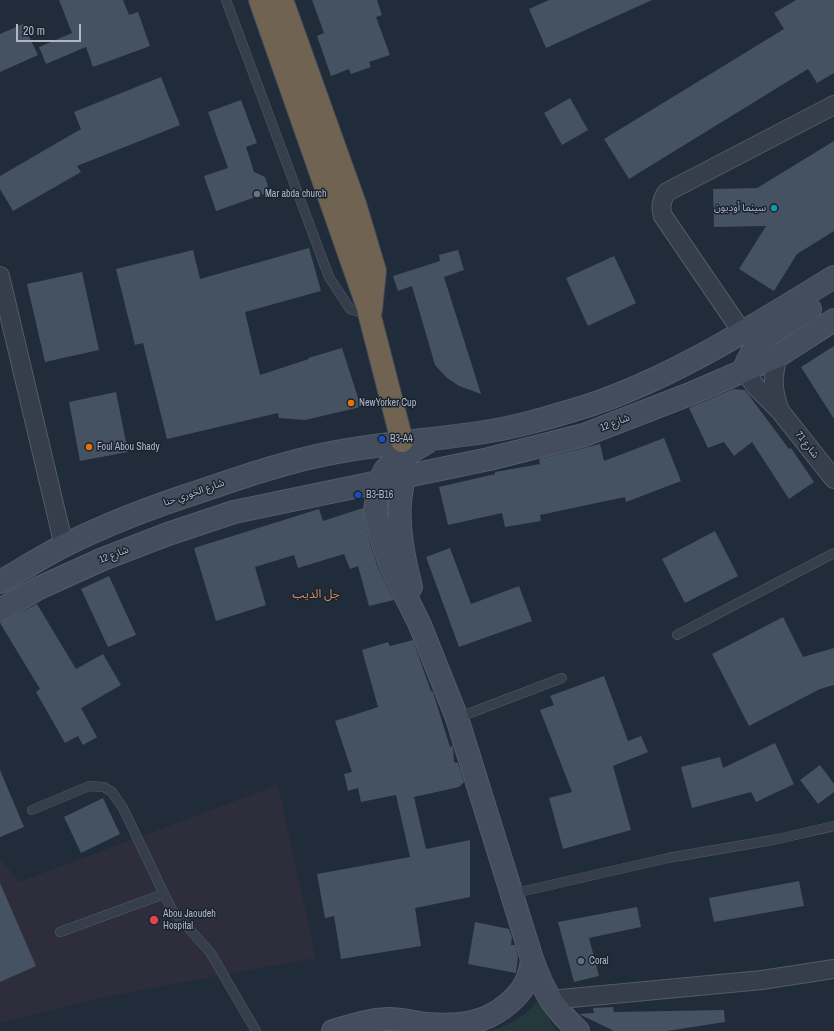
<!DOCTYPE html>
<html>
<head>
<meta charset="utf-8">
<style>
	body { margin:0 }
	#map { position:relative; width:834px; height:1031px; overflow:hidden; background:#212c3a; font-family:"Archivo Narrow",sans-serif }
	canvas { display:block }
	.scale { position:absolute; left:16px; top:24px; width:65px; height:18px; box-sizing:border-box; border:2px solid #afb9c6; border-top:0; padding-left:5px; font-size:12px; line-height:14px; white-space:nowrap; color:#afb9c6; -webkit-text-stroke:3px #1a232f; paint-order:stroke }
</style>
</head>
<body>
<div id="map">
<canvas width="834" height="1031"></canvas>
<div class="scale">20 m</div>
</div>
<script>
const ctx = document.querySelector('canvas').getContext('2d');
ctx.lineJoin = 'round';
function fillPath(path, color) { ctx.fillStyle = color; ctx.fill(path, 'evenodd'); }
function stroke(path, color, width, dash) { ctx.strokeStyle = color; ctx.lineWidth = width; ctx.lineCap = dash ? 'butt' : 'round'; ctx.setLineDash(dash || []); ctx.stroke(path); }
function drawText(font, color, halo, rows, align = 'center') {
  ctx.font = font + ' "Archivo Narrow","Noto Sans Arabic",sans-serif'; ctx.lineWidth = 3; ctx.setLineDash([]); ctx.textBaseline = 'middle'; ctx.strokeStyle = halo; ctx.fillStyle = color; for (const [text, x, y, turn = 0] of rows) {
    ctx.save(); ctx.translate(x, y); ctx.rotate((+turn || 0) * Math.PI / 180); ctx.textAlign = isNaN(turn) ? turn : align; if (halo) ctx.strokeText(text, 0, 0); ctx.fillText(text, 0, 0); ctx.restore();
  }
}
fillPath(new Path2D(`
	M 278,785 L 316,958 L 114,995 L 0,1023 L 0,858 L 19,882 Z`), '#2e2d3b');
fillPath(new Path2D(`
	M 538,1000 L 556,1031 L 489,1031 C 510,1025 524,1018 538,1000 Z`), '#23393b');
fillPath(new Path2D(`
	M 59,0 L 123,0 L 129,15 L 138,12 L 150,46 L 93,67 L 86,47 L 46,64 L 39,47 L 72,33 Z
	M 312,0 L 377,0 L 382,15 L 376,17 L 390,55 L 369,62 L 371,67 L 351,74 L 349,69 L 331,76 L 317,36 L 324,33 Z
	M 549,0 L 652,0 L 546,48 L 529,9 Z
	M 796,0 L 834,0 L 834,73 L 817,83 L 808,69 L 629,179 L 604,139 L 784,29 L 774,13 Z
	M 23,24 L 38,55 L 0,72 L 0,34 Z
	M 161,77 L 180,125 L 77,166 L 81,172 L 13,211 L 0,189 L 0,176 L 81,129 L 74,112 Z
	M 570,98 L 588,130 L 562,145 L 544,113 Z
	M 241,100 L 257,143 L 246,147 L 254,172 L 265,177 L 268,186 L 264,194 L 216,211 L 204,176 L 228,168 L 208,112 Z
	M 834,141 L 834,231 L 797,254 L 774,291 L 739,269 L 766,226 L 714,227 L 713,189 L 757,188 Z
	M 309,248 L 321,291 L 245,312 L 260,375 L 309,359 L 308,358 L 342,348 L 361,407 L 305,420 L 279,418 L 278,413 L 167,439 L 143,343 L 135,345 L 116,269 L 193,250 L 200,279 Z
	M 458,250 L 464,270 L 444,277 L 481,394 L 459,386 L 446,377 L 435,365 L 412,286 L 398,291 L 393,276 L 440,261 L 439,255 Z
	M 614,256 L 636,303 L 588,326 L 566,278 Z
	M 82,272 L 99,350 L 45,362 L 27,284 Z
	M 834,346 L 834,419 L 801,367 Z
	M 733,389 L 745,390 L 789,449 L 791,448 L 814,482 L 789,499 L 752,442 L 734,456 L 724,442 L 708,448 L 689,408 Z
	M 116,392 L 128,452 L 80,461 L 69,402 Z
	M 664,438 L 681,481 L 626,502 L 625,497 L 540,515 L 541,521 L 505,527 L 502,513 L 448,525 L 439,487 L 495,474 L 495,472 L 540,464 L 539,459 L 600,444 L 604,461 Z
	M 363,508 L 369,540 L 378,568 L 394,600 L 369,606 L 358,566 L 350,569 L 344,554 L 298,568 L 294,555 L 255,567 L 266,605 L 216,621 L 194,548 L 319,509 L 323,521 Z
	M 715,531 L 738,576 L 685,603 L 662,559 Z
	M 450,548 L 471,604 L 519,586 L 532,621 L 459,647 L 426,557 Z
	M 109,576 L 136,635 L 108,647 L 81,589 Z
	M 37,604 L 76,669 L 103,654 L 121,685 L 81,708 L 97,737 L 83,745 L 78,736 L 65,743 L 36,692 L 40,689 L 0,623 Z
	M 783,617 L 803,657 L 834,648 L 834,685 L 820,689 L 749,726 L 712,654 Z
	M 413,640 L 431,691 L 433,692 L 450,747 L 453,746 L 454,762 L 458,763 L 464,782 L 459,787 L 414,797 L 426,849 L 470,840 L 470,897 L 415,908 L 421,946 L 341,959 L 334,916 L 325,918 L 317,874 L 410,857 L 396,795 L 361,802 L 358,788 L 348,791 L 344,774 L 352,772 L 335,721 L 378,707 L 362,650 L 388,642 L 390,646 Z
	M 604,676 L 628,741 L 641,736 L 648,752 L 613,766 L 631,830 L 563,849 L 549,798 L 572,792 L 540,710 L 554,705 L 550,696 Z
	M 775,743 L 794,784 L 756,802 L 751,792 L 692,808 L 681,767 L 720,757 L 723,768 Z
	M 820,765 L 834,784 L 834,792 L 818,804 L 800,780 Z
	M 0,770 L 24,827 L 0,837 Z
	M 103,798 L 120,834 L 81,853 L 64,817 Z
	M 799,881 L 804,906 L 714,922 L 709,898 Z
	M 0,883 L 36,966 L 0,982 Z
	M 637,907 L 641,927 L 589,938 L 599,976 L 574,982 L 558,922 Z
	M 475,922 L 509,929 L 512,937 L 511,945 L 515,945 L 518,957 L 516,973 L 468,964 Z
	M 613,1007 L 614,1012 L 724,1010 L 725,1022 L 667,1031 L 614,1031 L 579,1014 L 594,1013 L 593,1008 Z`), '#445261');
const lane = new Path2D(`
	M 226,0 L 329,277 L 350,309 L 369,315
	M 677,635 L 834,553
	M 457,718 L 562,678
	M 32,810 L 89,786 L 104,787 L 112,792 L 123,808 L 164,894
	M 511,894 L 668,858 L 773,840 L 834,826
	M 60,932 L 164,894 L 172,910 L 210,952 L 256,1031`);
const street = new Path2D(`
	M 0,276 L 64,546
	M 742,332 L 663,216 C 660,207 661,200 667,192 L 834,105
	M 778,356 C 772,378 772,389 780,411
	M 744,370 L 756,387 L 780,411 L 834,479
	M 550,1000 L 762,980 L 834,969`);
const secondary = new Path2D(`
	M 744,370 C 755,335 782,328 810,309
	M 426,443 L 392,463 L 385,470 L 380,480 L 375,510 L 381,537 L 390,564 L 420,625 L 457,718 L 532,959 C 544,992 552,1006 578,1031
	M 405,462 C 405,476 401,489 400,503 C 398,531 404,559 411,587
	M 0,582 C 21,570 42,557 63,546 C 107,524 154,506 201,491 C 239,478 277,465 317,456 C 370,444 424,441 478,433 C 515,428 551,417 587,406 C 675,377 755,325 834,277
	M 0,610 L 39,588 L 103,559 L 168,534 L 234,512 L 489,459 L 584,435 L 690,394 L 778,356 L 834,320
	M 333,1031 C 351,1026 371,1019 390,1019 C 402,1019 414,1023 426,1024 C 458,1026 484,1025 509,1003 C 524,990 530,978 532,959`);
const highway = new Path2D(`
	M 260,0 L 367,305 L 402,441
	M 282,0 L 355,204 L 375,271 L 371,310`);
stroke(lane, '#525c68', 10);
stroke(street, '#525c68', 20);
stroke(secondary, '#525c68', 24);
stroke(highway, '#3f4955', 24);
stroke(lane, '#353e4a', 9);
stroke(street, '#353e4a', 18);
stroke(secondary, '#434d5d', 22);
stroke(highway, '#706351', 22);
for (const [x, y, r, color] of [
	[257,194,4,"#6b7280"],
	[774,208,4,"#0f9aa8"],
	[351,403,4,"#e8710a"],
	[382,439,4,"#1a4fb4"],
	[89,447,4,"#e8710a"],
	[358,495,4,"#1a4fb4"],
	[154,920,5,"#e0444e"],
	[581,961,4,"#5c6f8a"]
]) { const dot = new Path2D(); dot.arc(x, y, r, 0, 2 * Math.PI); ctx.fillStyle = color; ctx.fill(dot); stroke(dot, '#1a232f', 1.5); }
drawText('10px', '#afb9c6', '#1a232f', [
	["Mar abda church",265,194],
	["سينما أوديون",766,208,"right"],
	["NewYorker Cup",359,403],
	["B3-A4",390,439],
	["Foul Abou Shady",97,447],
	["B3-B16",366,495],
	["Abou Jaoudeh",163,914],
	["Hospital",163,926],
	["Coral",589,961]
], 'left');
drawText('10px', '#afb9c6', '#1a232f', [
	["شارع 12",615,423,-21],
	["شارع 71",807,445,52],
	["شارع الخوري حنا",194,493,-19],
	["شارع 12",114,555,-21]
]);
drawText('12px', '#d58c5c', '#1a232f', [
	["جل الديب",316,595]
]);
</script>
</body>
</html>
